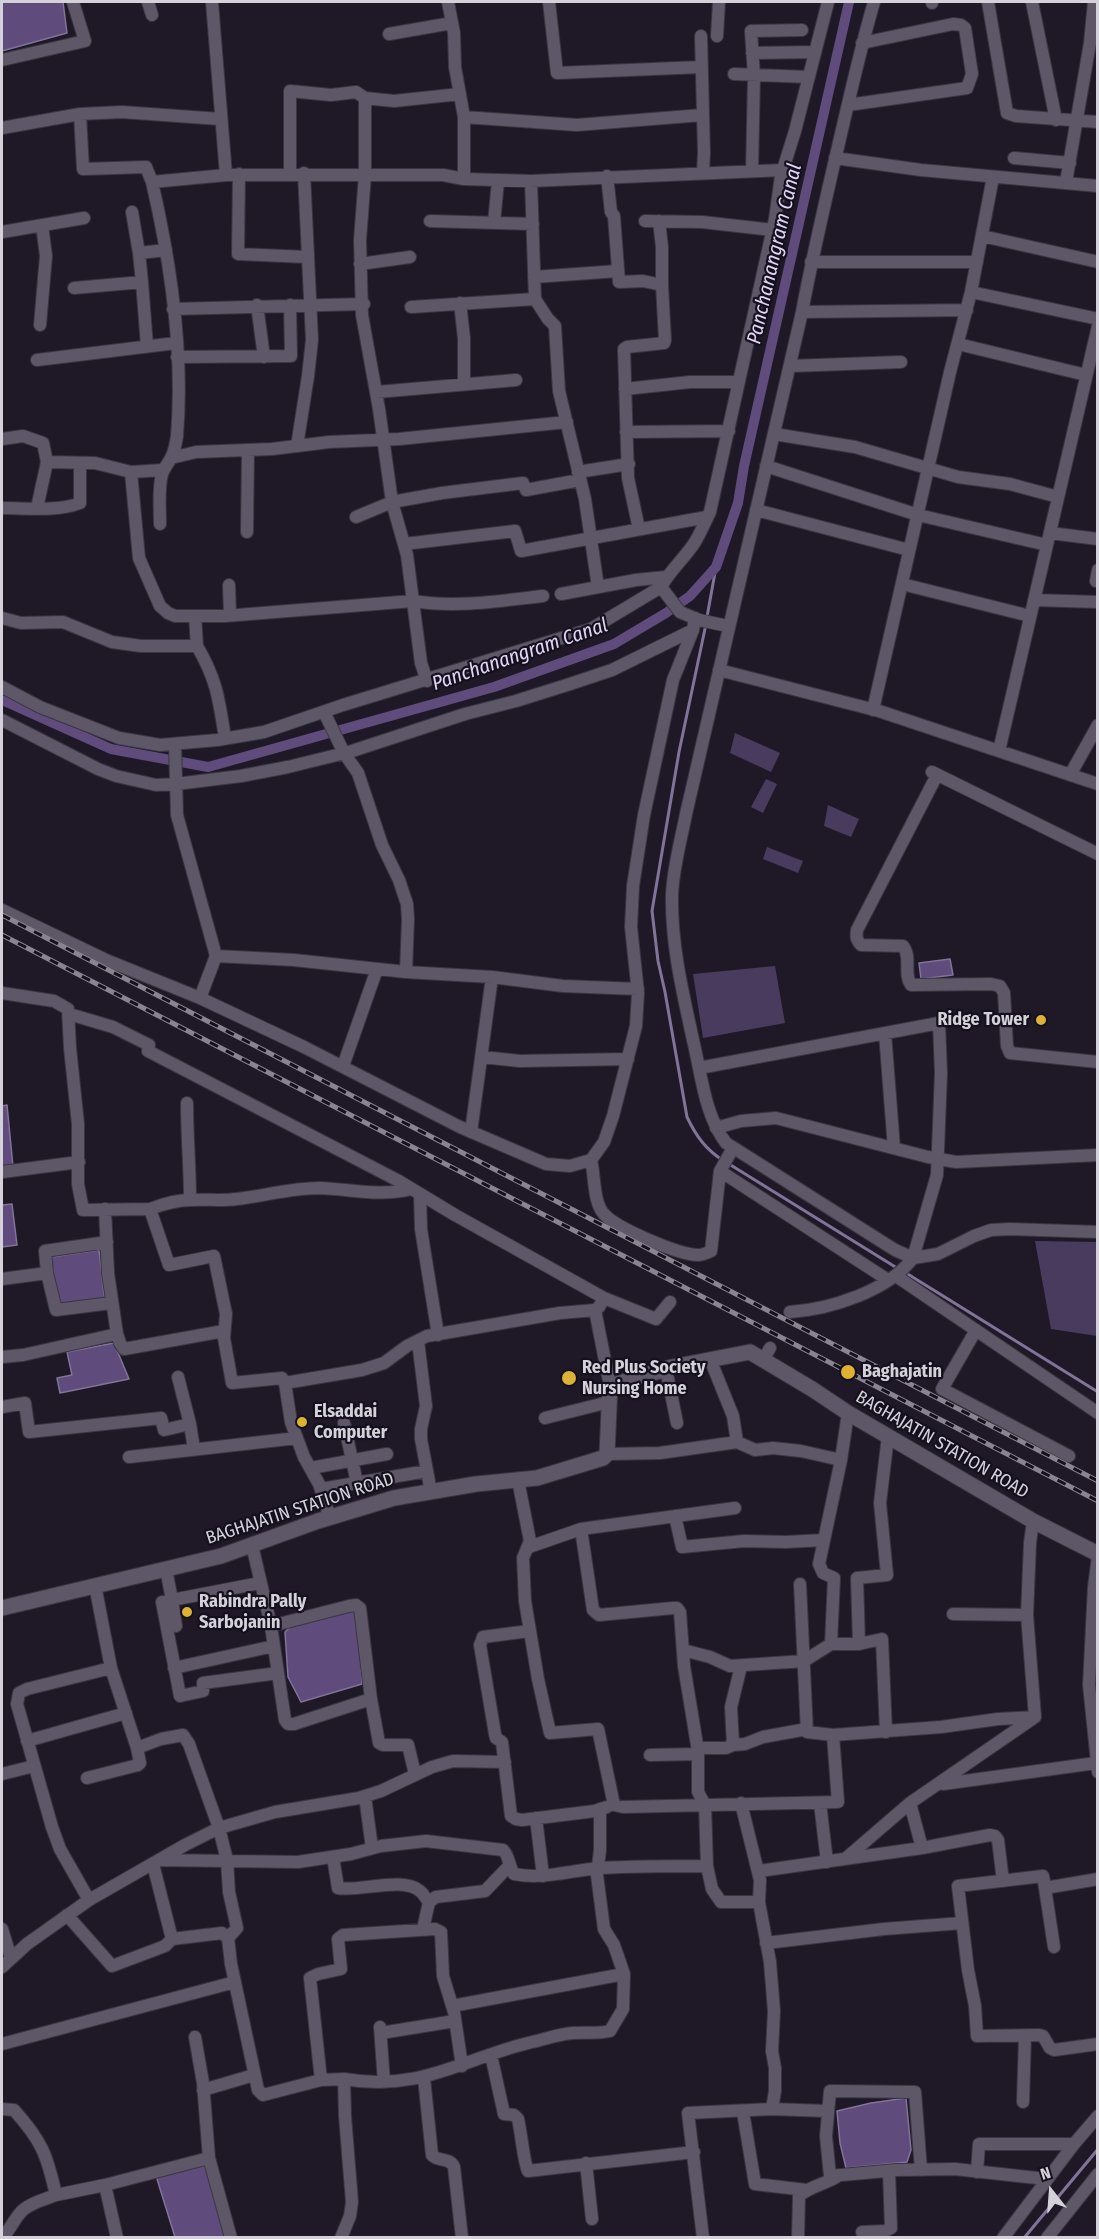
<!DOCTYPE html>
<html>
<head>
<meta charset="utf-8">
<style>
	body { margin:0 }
	#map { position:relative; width:1099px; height:2239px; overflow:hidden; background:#1f1927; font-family:"Fira Sans Condensed",sans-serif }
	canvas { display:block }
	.frame { position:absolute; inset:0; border:3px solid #d5d1db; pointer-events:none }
	.north { position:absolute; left:1021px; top:2161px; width:60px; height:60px; -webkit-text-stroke:4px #15101d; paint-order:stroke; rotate:343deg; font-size:16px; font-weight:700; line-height:24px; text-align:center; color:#d5d1db }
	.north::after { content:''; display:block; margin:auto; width:21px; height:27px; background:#d5d1db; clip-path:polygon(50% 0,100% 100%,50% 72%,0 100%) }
</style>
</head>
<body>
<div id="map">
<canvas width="1099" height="2239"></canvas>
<div class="frame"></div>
<div class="north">N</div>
</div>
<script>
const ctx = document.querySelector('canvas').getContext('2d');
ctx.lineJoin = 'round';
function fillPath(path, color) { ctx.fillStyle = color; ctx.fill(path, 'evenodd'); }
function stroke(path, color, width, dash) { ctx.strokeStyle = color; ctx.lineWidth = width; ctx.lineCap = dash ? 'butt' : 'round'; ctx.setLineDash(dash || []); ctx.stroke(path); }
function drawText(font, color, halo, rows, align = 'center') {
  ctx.font = font + ' "Fira Sans Condensed",sans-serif'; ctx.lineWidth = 4.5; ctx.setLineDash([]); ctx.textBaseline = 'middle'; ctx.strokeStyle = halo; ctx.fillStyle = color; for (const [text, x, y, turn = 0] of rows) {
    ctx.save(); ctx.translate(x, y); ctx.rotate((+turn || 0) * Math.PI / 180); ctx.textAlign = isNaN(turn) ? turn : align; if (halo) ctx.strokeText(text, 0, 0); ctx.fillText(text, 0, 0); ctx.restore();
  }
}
fillPath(new Path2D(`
	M 735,733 L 780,753 L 771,772 L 730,753 Z
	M 766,779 L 777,784 L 763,813 L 751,807 Z
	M 828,805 L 859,819 L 851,837 L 824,826 Z
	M 767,847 L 803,861 L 798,873 L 763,859 Z
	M 775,966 L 785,1023 L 703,1038 L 693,974 Z
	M 1035,1241 L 1097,1242 L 1097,1336 L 1051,1329 Z`), '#483b5d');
const water = new Path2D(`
	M 2,2 L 63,2 L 67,33 L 2,51 Z
	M 950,959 L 953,975 L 921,979 L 919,963 Z
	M 7,1105 L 13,1167 L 2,1168 L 2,1106 Z
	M 12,1204 L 17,1245 L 2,1247 L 2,1205 Z
	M 99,1250 L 105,1302 L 58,1308 L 51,1257 Z
	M 114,1343 L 129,1379 L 60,1393 L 57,1378 L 72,1375 L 67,1352 Z
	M 358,1609 L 362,1684 L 301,1702 L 288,1677 L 285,1632 L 298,1619 Z
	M 906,2098 L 911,2150 L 907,2162 L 846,2168 L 840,2143 L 837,2111 L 871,2103 Z
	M 196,2163 L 211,2169 L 226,2237 L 175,2237 L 157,2179 L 158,2172 Z`);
fillPath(water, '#5f4b7c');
stroke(water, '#827398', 1.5);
stroke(new Path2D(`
	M 707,617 L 716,567
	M 706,624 L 679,752 L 652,911 L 658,961 L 665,992 L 687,1117 C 696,1136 706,1150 724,1161
	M 729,1164 L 897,1268
	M 906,1273 L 1098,1392
	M 1024,2238 L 1098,2149`), '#827398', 3);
stroke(new Path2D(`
	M 2,700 L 111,749 L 208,767 L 494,687 L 614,644 L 666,613 L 690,596 L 716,567 L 738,503 L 744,466 L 849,2`), '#5f4b7c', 10);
const street = new Path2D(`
	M 148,2 L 152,15
	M 212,2 L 226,175
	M 448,2 L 454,33 L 455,67 L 464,117 L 464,179
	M 549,2 L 557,73 L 701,67
	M 988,2 L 1007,113 L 1016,116 L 1098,122
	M 1032,2 L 1056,120
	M 932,3 L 932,2
	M 389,34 L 452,23
	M 701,36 L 704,153 L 703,172
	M 717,36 L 719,2
	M 752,53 L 815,52
	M 2,60 L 85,41 L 73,2
	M 734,74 L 808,77
	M 365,98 L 365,175 L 360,240 L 362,315 L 379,409 L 392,502 L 407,555 L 421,663 L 427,681
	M 848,105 L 967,88 L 972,74 L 965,28 L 961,25 L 953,24 L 862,43
	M 80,114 L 83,169 L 146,167 L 152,182 L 226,175 L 443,175 L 464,179 L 531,181 L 783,170
	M 464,117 L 577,125 L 702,115
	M 2,128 L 80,114 L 122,112 L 220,119
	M 835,158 L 921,170 L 1098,186
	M 1014,158 L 1070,163
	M 752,171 L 754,76 L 751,31 L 802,30
	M 239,174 L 238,254 L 307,257
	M 290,174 L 290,91 L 331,95 L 356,92 L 365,98 L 394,101 L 460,94
	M 607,176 L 611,212 L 614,216 L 619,282 L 643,281 L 662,285
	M 531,181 L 535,299 L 548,319 L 555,326 L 559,391 L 585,499 L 598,587
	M 152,182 C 171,264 184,351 177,436 C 176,443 174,452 171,458 C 168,464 164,468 162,474 C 158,489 160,508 160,524
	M 1066,182 L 1090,43 L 1094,2
	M 132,212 L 139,253
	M 430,221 L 533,224
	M 645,221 L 702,222 L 773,230
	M 494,223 L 498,181
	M 2,232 L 84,218
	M 982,236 L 1098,262
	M 811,262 L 977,262
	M 360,264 L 410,257
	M 534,277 L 618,271
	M 142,282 L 139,253 L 166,250
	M 74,288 L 142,282 L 147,346
	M 971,292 L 1098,319
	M 460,303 L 464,338 L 464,383
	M 257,305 L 264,357
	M 411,307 L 535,299
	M 173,309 L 364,304
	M 802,312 L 967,310
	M 40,325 L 46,256 L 42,225
	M 958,344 L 1086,375
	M 177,357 L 291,356 L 290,305
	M 37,360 L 176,343
	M 790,366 L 901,362
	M 625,389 L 690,382 L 739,382
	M 377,392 L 516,380
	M 626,432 L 729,431
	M 774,434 L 855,447 L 958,477 L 1010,484 L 1058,497
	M 2,439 L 23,436 L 43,443 L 47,462 L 95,463 L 131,472 L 163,470
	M 297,446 L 308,376 L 312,340 L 304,173
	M 171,458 L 196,452 L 272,449 L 329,442 L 399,439 L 567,422
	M 766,466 L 918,515 L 1047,545
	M 131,472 L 139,558 L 160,606 L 168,613 L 175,616 L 225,616 L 413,601 C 456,608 500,601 543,596
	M 578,472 L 629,464
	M 2,508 C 27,508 56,512 80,503 L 80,463
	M 37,508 L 47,462
	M 756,510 L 909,550
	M 356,517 L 392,502 L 442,493 L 523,483 L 526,490 L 580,480
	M 639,529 L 628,478 L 624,349 L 627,347 L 664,343 L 665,340 L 662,285 L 662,247 L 659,221
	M 247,532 L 248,451
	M 1050,533 L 1098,539
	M 404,544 L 515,531 L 521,551 L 707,517
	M 1096,581 L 1098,570
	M 902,584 L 1030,616
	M 229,585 L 230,615
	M 661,587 L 680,612 L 699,620 L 728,626
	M 561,594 L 636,580 L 666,577
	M 1034,600 L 1098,602
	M 2,618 L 21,623 L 63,622 L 112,642 L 141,646 L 197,646 L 195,616
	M 197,646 C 217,680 219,700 225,738
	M 719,670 L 879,711 L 1098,784
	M 2,687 L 40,707 L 119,738 L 160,745 L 217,740 L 264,732 L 343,705 L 591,629 L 661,587 C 670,570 685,558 695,542 C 701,532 705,522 710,512 L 775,219 L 781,176 L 795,131 L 828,2
	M 873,710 L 950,372 L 971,292 L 993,177
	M 324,712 L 344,753 L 358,773 L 382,845 L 399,880 L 407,904 L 408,919 L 406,972 L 492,977 L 471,1132
	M 2,720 L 98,769 L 116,776 L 156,785 L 176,784 L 241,776 L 288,767 L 349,752 L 465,714 L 516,701 L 570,684 L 612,670 L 693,630
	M 175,745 L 177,815 L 216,956 L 294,960 L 406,972
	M 999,751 L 1098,326
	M 932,772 L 1098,854
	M 937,775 L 857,930 C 856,937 856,939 861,945 L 903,946 C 912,957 903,974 911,985 L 991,984 L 1000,986 L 1004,993 L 1007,1046 L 1010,1053 L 1098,1062
	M 1070,775 L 1098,725
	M 2,910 L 106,960 L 200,998 L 304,1047 L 460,1127 L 546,1164 L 570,1166 L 591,1160 L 604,1142 L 613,1116 L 636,1026 L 638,993 L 631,927 L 633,886 L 644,815 L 673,680 L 693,630 L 695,618
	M 492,977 L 563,986 L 638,989
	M 2,993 L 54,1001 L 68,1009 L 70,1048 L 78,1124 L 78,1184 L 83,1210 L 150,1209 L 169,1265 L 214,1256 L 226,1314 L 224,1338 L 232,1383 L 282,1378 L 285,1383 L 291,1422 L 304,1457 L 319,1484 L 330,1518
	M 200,998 L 216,956
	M 69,1014 L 113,1027 L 149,1045 L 148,1051 L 397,1180 L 455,1215 L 604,1298 L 599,1307 L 595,1310
	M 885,1033 L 894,1148
	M 482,1057 L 520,1061 L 628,1059
	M 343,1066 L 377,969
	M 699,1068 L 939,1023 L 941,1073 L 937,1175 L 913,1258 L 895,1250 L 726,1143 C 706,1117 702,1080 695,1049 C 684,998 671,947 672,895 C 673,868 681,840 686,814 L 802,312 C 815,242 832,173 848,104 C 856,70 864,36 874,2
	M 187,1103 C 187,1136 190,1167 190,1200
	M 716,1128 L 741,1121 L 776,1118 L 928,1157 L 956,1162 L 1098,1155
	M 591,1160 C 595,1176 593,1202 604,1214 C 616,1228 679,1255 698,1255 C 702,1255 707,1253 711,1251 L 720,1171 L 733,1148
	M 720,1171 L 888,1280
	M 2,1172 L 79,1162
	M 420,1194 L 421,1229 L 438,1335
	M 105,1209 L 108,1273 L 117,1334
	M 150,1209 C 163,1204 177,1200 191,1200 C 206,1199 221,1201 237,1199 C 264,1196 291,1188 319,1188 C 350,1189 381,1197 411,1189
	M 47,1273 L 56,1310 L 111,1303
	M 896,1276 L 1098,1413
	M 2,1279 L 47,1273 L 45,1251 L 107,1242
	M 604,1298 L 656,1319 L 670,1302
	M 790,1312 C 831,1309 888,1291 913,1258 L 938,1254 L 974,1236 L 991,1230 L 1010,1229 L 1098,1232
	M 976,1330 L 942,1389 L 1069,1456
	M 418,1341 L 426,1406 L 421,1429 L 421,1439 L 431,1492
	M 2,1357 L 23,1355 L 117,1334 L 120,1343 L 124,1349 L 224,1331
	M 710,1359 L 733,1416 L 737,1442
	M 763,1360 L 770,1348
	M 666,1369 L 677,1423
	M 178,1377 L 190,1424
	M 285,1383 L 362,1370 L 384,1363 L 407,1346 L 427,1336 L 560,1313 L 595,1310 L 610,1386
	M 2,1407 L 25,1403 L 29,1432 L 161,1418 L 164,1430 L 190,1424 L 194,1449
	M 545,1418 L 609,1402
	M 344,1423 L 357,1483
	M 607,1454 L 660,1453 L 737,1442 L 755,1450 L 773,1448 L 801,1451 L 841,1460
	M 129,1457 L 297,1438
	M 311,1468 L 387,1454
	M 518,1480 L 530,1541 L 523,1558 L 525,1601 L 538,1679 L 550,1733 L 598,1729 L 614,1805 L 623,1807 L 838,1802 L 833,1735 L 941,1727 L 998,1719 L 1035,1717 L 1027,1615 L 1030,1543 L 1033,1521
	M 321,1489 L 427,1471
	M 675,1516 L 682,1547 L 744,1541 L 786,1542 L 824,1540
	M 581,1529 L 593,1610 L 599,1615 L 673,1608 L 677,1608 L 680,1612 L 684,1666 L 698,1751 L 698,1792 L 705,1805 L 707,1866 L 712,1889 L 721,1902 L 759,1902 L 770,1962 L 774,2011 L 772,2051 L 775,2068 L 775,2091 L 772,2109
	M 252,1545 L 271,1626 L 285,1720 L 288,1724 L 294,1724 L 371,1699 L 360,1608 L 356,1605 L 349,1606 L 271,1626
	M 529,1547 L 581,1529 L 735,1508
	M 1098,1556 L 1094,1587 L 1089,1685 L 1098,1772
	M 166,1569 L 172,1600 L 162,1602 L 180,1696 L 203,1691 L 203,1683 L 278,1673
	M 800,1584 L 807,1732 L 833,1735
	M 95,1585 L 111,1668 L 27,1689 L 19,1693 L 17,1704 L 52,1827 L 60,1849 L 89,1900 L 185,1845 L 219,1828 L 275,1812 L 359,1798 L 381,1791 L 432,1767 L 453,1761 L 505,1762
	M 953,1614 L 1027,1615
	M 176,1626 L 172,1600 L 260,1583
	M 529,1631 L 483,1637 L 480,1645 L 495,1734 L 496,1738 L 502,1742 L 511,1816 L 516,1819 L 522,1820 L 595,1811 L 607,1807
	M 831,1644 L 859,1644
	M 683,1650 L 710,1657 L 730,1666 L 804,1661 L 831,1644 L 834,1578 L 823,1573 L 819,1564 L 841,1460 L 848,1413
	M 111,1668 L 137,1748 L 161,1739 L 183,1735 L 189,1744 L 219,1828 L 227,1860 L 229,1892 L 237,1928 L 228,1938 L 231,1964 L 258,2090 L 263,2095 L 321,2080 L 344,2079 L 345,2116 L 352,2202 L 350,2216 L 341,2238
	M 174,1668 L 274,1646
	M 371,1699 L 379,1743 L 383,1745 L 408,1745 L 415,1774
	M 886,1732 L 882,1639 L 859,1644 L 857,1578 L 887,1575 L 880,1503 L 888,1436
	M 27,1741 L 126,1713
	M 733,1745 L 745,1744 L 763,1737 L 807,1729
	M 698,1748 L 726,1748 L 733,1745 L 731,1707 L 741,1666
	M 650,1755 L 698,1754
	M 2,1774 L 34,1766
	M 87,1778 L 138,1765 L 140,1763 L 137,1748
	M 943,1784 L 1096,1763
	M 365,1796 L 372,1848
	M 741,1803 L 760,1880 L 759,1902
	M 820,1803 L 827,1862
	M 910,1803 L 922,1848
	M 536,1818 L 543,1876
	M 333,1857 L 338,1888 C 360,1892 403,1876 420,1891 C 424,1894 426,1899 429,1902
	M 845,1859 L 910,1803 L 1035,1717
	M 159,1860 L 298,1862 L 351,1854 L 381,1846 L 426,1841 L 503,1850 C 509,1855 509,1867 514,1874 C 543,1880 571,1870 601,1868 C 636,1866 672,1866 707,1866
	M 153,1864 L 172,1939 L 222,1933 L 228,1938
	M 759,1871 L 922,1848 L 990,1835 L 995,1836 L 998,1840 L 1003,1881
	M 1098,1879 L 1045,1888 L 1043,1876 L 958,1886 L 968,1970 L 975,2006 L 977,2036 L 1039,2035 L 1043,2036 L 1050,2048 L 1054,2050 L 1098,2044
	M 1045,1888 L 1054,1947
	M 67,1915 L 112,1966 L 165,1946 L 172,1939
	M 2,1929 L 11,1958
	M 423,1929 L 429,1902 L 436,1897 L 485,1891 L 509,1866
	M 766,1943 L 884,1929 L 962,1923
	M 2,1967 L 27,1944 L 89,1900
	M 452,2006 L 624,1974
	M 380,2027 L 384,2082
	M 381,2033 L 455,2021
	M 2,2044 L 235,1982
	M 491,2055 L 504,2114 L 514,2115 L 518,2119 C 521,2131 524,2164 528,2171 L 694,2152
	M 424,2078 L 432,2155 C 438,2162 450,2157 454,2167 L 462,2238
	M 344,2079 C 420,2092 460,2060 528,2043 C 543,2040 558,2034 573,2033 C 586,2032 598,2034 610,2031 L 623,2009 L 624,1974 L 614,1945 L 604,1929 L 597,1875 L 600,1850 L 600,1809
	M 321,2080 L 310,1978 L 318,1974 L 341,1969 L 338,1939 L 343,1935 L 435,1929 L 441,1932 L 443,1976 L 454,2012 L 462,2066
	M 203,2090 L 254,2075
	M 1023,2102 L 1025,2036
	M 2,2109 L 14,2110 C 42,2141 47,2155 56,2195 C 46,2199 32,2202 23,2210 C 15,2217 11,2229 2,2238
	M 743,2112 L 755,2184 L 806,2190
	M 209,2158 L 231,2238
	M 586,2163 L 592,2219
	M 921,2170 L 915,2092 L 830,2091 L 826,2136 L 830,2176 L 897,2170 L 955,2169 L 1046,2179
	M 977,2172 L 979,2144 L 1074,2144
	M 105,2185 L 117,2238
	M 56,2195 L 105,2185 L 209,2158 L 203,2083 L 195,2037
	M 862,2232 L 885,2231 L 891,2228 L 889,2171
	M 703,2238 L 688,2113 L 772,2109 L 827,2111
	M 798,2238 L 799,2196 C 810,2186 826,2184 838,2176
	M 1003,2238 L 1074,2144 L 1098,2116
	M 1047,2238 L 1098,2174`);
const secondary = new Path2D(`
	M 2,1608 L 221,1556 L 318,1521 L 394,1498 L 476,1484 L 537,1478 L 603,1458 L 607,1454 L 610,1386 L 672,1367 L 750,1352 L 812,1389 L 848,1413 L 1033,1521 L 1098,1554`);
stroke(street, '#3a3641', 14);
stroke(secondary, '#3a3641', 17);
stroke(street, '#5d5768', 12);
stroke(secondary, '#5d5768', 15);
const rail = new Path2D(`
	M 2,915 L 1098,1481
	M 2,935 L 1098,1501`);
stroke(rail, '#898490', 5);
stroke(rail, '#15101d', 3, [9]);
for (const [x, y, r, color] of [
	[1041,1020,6,"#ddb133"],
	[848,1372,8,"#ddb133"],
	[569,1378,8,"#ddb133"],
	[302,1422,6,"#ddb133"],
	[187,1612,6,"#ddb133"]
]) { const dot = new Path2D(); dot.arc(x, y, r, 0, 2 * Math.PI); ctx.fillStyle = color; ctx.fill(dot); stroke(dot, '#15101d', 2); }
drawText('bold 18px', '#d5d1db', '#15101d', [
	["Ridge Tower",1029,1020,"right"],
	["Red Plus Society",582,1368],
	["Nursing Home",582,1389],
	["Baghajatin",862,1372],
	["Elsaddai",314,1412],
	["Computer",314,1433],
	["Rabindra Pally",199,1602],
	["Sarbojanin",199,1623]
], 'left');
drawText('18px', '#d5d1db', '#15101d', [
	["BAGHAJATIN STATION ROAD",942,1445,30],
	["BAGHAJATIN STATION ROAD",300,1509,-18]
]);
drawText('italic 20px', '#e2d6f6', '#15101d', [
	["Panchanangram Canal",775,254,-77],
	["Panchanangram Canal",520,655,-19]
]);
</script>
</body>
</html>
